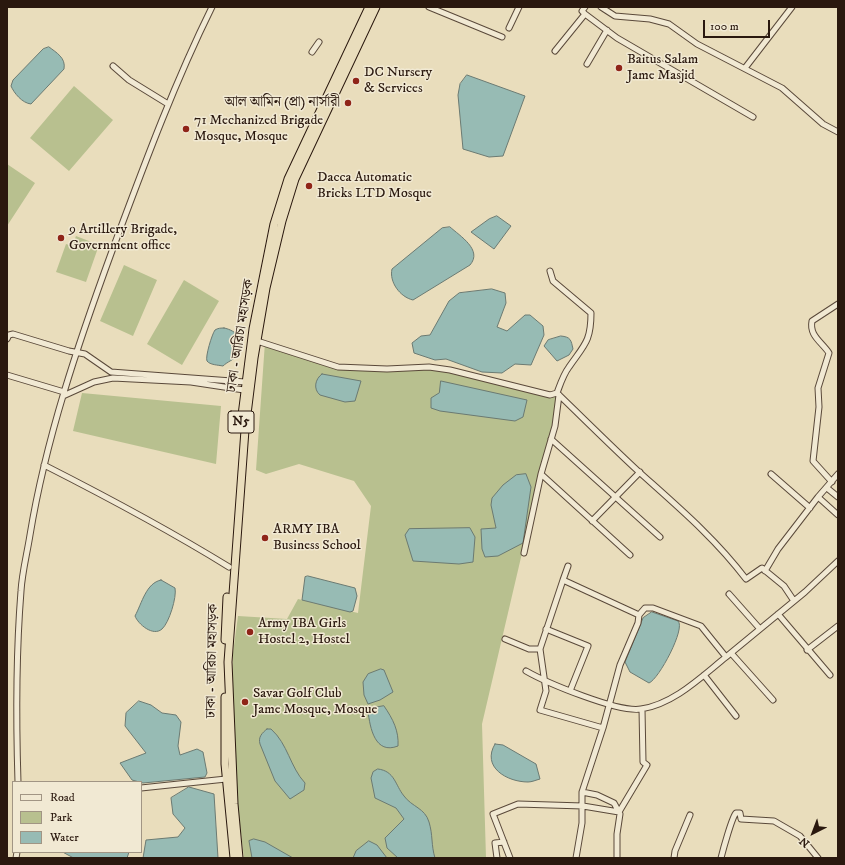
<!DOCTYPE html>
<html>
<head>
<meta charset="utf-8">
<style>
	body { margin:0 }
	#map { position:relative; width:845px; height:865px; overflow:hidden; background:#e9ddbc; font-family:"IM FELL DW Pica",serif }
	canvas { display:block }
	.frame { position:absolute; inset:0; border:8px solid #2a180e; pointer-events:none }
	.legend { position:absolute; left:12px; top:781px; width:130px; height:72px; box-sizing:border-box; background:#f1e9d3; border:1px solid #a19584; margin:0; padding:5px 7px; list-style:none; font-size:12px; color:#2a180e }
	.legend li { display:flex; align-items:center; gap:8px; height:20px }
	.legend b { width:20px; border:1px solid #a19584 }
	.north { position:absolute; left:793px; top:813px; width:40px; height:40px; -webkit-text-stroke:3px #f1e9d3; paint-order:stroke; rotate:222deg; font-size:11px; font-weight:700; line-height:16px; text-align:center; color:#2a180e }
	.north::after { content:''; display:block; margin:auto; width:14px; height:18px; background:#2a180e; clip-path:polygon(50% 0,100% 100%,50% 72%,0 100%) }
	.scale { position:absolute; left:703px; top:20px; width:67px; height:18px; box-sizing:border-box; border:2px solid #2a180e; border-top:0; padding-left:5px; font-size:12px; line-height:14px; white-space:nowrap; color:#2a180e; -webkit-text-stroke:3px #f1e9d3; paint-order:stroke }
</style>
</head>
<body>
<div id="map">
<canvas width="845" height="865"></canvas>
<div class="frame"></div>
<ul class="legend">
<li><b style="height:5px;background:#f1e9d3"></b>Road</li>
<li><b style="height:11px;background:#b8c08f"></b>Park</li>
<li><b style="height:11px;background:#97bbb4"></b>Water</li>
</ul>
<div class="north">N</div>
<div class="scale">100 m</div>
</div>
<script>
const ctx = document.querySelector('canvas').getContext('2d');
ctx.lineJoin = 'round';
function fillPath(path, color) { ctx.fillStyle = color; ctx.fill(path, 'evenodd'); }
function stroke(path, color, width, dash) { ctx.strokeStyle = color; ctx.lineWidth = width; ctx.lineCap = dash ? 'butt' : 'round'; ctx.setLineDash(dash || []); ctx.stroke(path); }
function drawText(font, color, halo, rows, align = 'center') {
  ctx.font = font + ' "IM FELL DW Pica","Noto Serif Bengali",serif'; ctx.lineWidth = 3; ctx.setLineDash([]); ctx.textBaseline = 'middle'; ctx.strokeStyle = halo; ctx.fillStyle = color; for (const [text, x, y, turn = 0] of rows) {
    ctx.save(); ctx.translate(x, y); ctx.rotate((+turn || 0) * Math.PI / 180); ctx.textAlign = isNaN(turn) ? turn : align; if (halo) ctx.strokeText(text, 0, 0); ctx.fillText(text, 0, 0); ctx.restore();
  }
}
fillPath(new Path2D(`
	M 74,86 L 113,120 L 69,171 L 30,138 Z
	M 7,164 L 35,183 L 7,226 Z
	M 76,236 L 99,245 L 86,282 L 56,272 L 66,244 L 72,246 Z
	M 124,265 L 157,280 L 133,336 L 100,321 Z
	M 184,280 L 219,301 L 182,365 L 147,344 Z
	M 265,342 L 338,367 L 441,369 L 559,395 L 482,724 L 486,858 L 244,858 L 231,751 L 233,653 L 238,616 L 287,619 L 298,599 L 358,613 L 371,506 L 354,481 L 299,464 L 266,474 L 256,470 Z
	M 82,393 L 221,406 L 216,464 L 73,431 Z`), '#b8c08f');
const water = new Path2D(`
	M 49,47 C 57,53 66,58 64,69 L 31,104 C 22,103 14,93 11,86 L 13,80 L 43,49 Z
	M 467,75 L 525,96 L 503,156 L 489,157 L 463,149 L 458,95 L 460,84 Z
	M 497,216 L 511,226 L 494,249 L 471,232 L 489,219 Z
	M 450,227 C 460,236 483,250 470,265 L 413,300 C 400,297 389,282 392,269 L 442,228 Z
	M 492,289 L 505,293 L 506,303 L 497,327 L 507,331 L 525,315 L 530,315 L 543,326 L 544,335 L 531,365 L 515,364 L 502,373 L 482,372 L 446,359 L 435,360 L 414,353 L 412,343 L 421,336 L 430,335 L 449,301 L 459,293 Z
	M 224,328 C 236,330 249,342 238,355 C 235,359 227,362 223,366 C 218,365 210,365 207,361 C 205,357 212,334 215,330 C 218,328 221,328 224,328 Z
	M 561,336 C 571,337 571,340 573,349 L 569,355 L 557,361 L 544,346 L 548,340 Z
	M 322,374 L 361,381 L 355,401 L 345,402 L 320,395 C 313,389 315,379 322,374 Z
	M 441,381 L 527,400 L 523,417 L 515,421 L 440,411 L 431,408 L 431,398 L 439,393 Z
	M 526,474 L 531,487 L 523,543 L 498,556 L 485,557 L 482,549 L 481,529 L 496,528 L 491,505 L 492,498 L 503,485 L 516,475 Z
	M 470,528 L 475,537 L 473,562 L 459,564 L 413,561 L 405,535 L 409,529 Z
	M 308,576 L 355,588 L 357,596 L 353,611 L 350,612 L 302,600 L 305,577 Z
	M 161,580 L 175,588 C 177,597 169,623 162,629 C 153,637 138,624 135,616 C 142,603 146,583 161,580 Z
	M 652,612 L 678,621 C 686,628 659,679 649,683 L 630,672 L 625,662 L 643,618 Z
	M 381,669 L 384,670 L 393,692 L 380,700 L 368,704 L 364,695 L 363,682 L 368,674 Z
	M 139,701 L 151,705 L 162,713 L 176,715 L 181,722 L 178,746 L 180,755 L 197,749 L 203,752 L 207,773 L 205,777 L 143,783 L 132,780 L 120,763 L 146,753 L 125,726 L 126,713 Z
	M 384,706 C 393,719 399,731 398,746 C 375,755 370,728 368,711 L 372,708 Z
	M 267,729 L 271,729 C 288,744 290,767 305,783 L 304,790 L 290,799 L 275,781 L 260,744 C 258,737 262,733 267,729 Z
	M 495,744 L 503,745 L 536,764 L 540,779 C 536,780 532,782 528,782 C 507,782 481,767 495,744 Z
	M 378,769 C 395,771 395,785 404,796 C 412,807 425,808 429,822 C 433,835 431,845 435,858 L 398,858 L 387,848 L 385,838 L 404,819 L 396,808 L 375,798 L 371,778 L 373,772 Z
	M 189,787 L 214,794 L 218,858 L 143,858 L 146,840 L 178,837 L 185,828 L 173,814 L 171,798 Z
	M 254,839 L 265,842 L 293,858 L 252,858 L 249,841 Z
	M 369,841 L 377,845 L 387,858 L 353,858 L 356,851 Z
	M 63,852 L 129,852 L 127,858 L 74,858 Z`);
fillPath(water, '#97bbb4');
stroke(water, '#6b7a72', 1);
const minor = new Path2D(`
	M 429,7 L 502,37
	M 585,7 L 582,11 L 585,14 L 617,38 L 753,117
	M 601,7 L 615,16 L 650,19 L 669,24 L 697,44 L 782,88 L 823,124 L 838,132
	M 509,28 L 519,7
	M 555,51 L 585,14
	M 312,52 L 319,42
	M 587,64 L 607,30
	M 113,66 L 129,80 L 168,104
	M 745,68 L 792,7
	M 7,339 L 9,335 L 13,334 L 69,351 L 85,354 L 111,372 L 245,382
	M 257,341 L 338,367 L 387,369 L 429,367 L 450,370 L 550,395 L 557,393 C 560,385 563,375 569,367 C 584,345 591,342 591,313 L 553,281 L 550,271
	M 7,375 L 64,392
	M 557,393 C 584,419 611,446 638,471 C 677,506 715,538 746,579 L 762,568 L 784,586 L 794,601
	M 559,395 L 555,426 L 541,474 L 630,555
	M 63,396 L 94,382 L 113,378 L 191,382 L 244,390
	M 551,439 L 660,537
	M 44,465 C 107,497 169,530 229,567
	M 771,474 L 810,508
	M 838,474 L 818,497 L 838,515
	M 832,482 L 813,461 L 819,407 L 818,388 L 829,353 C 822,342 809,336 812,321 L 838,304
	M 827,488 L 838,497
	M 592,521 L 640,472
	M 524,553 L 541,474
	M 765,571 L 778,549 L 818,497
	M 563,580 L 568,566
	M 729,594 L 760,629
	M 778,614 L 830,675
	M 546,629 L 588,646 L 570,691
	M 505,639 L 529,649 L 540,649 L 563,580 L 639,615
	M 540,649 L 546,691 L 540,710 L 603,728 L 582,792 L 582,823 L 576,858
	M 807,650 L 838,626
	M 731,653 L 773,700
	M 526,671 C 547,683 619,713 641,709 C 674,704 701,677 726,657
	M 704,675 L 736,716
	M 603,728 L 620,665 L 638,623 L 639,615 L 645,608 L 653,608 L 701,626 L 726,657 L 805,592 L 838,561
	M 18,782 C 16,719 16,654 21,591 C 22,573 27,554 30,535 C 46,438 78,344 112,251 C 143,168 173,86 212,7
	M 141,788 L 226,779
	M 582,792 L 597,795 L 614,803 L 620,814 L 617,834 L 617,858
	M 16,858 L 17,852
	M 497,858 L 495,843 L 504,842
	M 510,858 L 493,814 L 518,804 L 583,806 L 619,812 L 647,765 L 643,762 L 642,709
	M 674,858 L 675,851 L 690,815
	M 721,858 C 723,850 732,817 736,813 L 740,813 L 741,819 L 774,821 L 800,836 L 818,858`);
const highway = new Path2D(`
	M 241,423 L 253,329 L 274,224 L 288,179 L 369,7
	M 225,640 L 227,597
	M 225,697 L 225,764 L 234,858
	M 239,858 L 234,804 L 228,662 L 245,430 L 254,358 L 266,288 L 282,221 L 295,179 L 376,7`);
stroke(minor, '#5a493a', 7);
stroke(highway, '#2a180e', 9);
stroke(minor, '#f1e9d3', 5);
stroke(highway, '#e9ddbc', 7);
for (const [x, y, r, color] of [
	[619,68,4,"#8f2418"],
	[356,81,4,"#8f2418"],
	[348,103,4,"#8f2418"],
	[186,129,4,"#8f2418"],
	[309,186,4,"#8f2418"],
	[61,238,4,"#8f2418"],
	[265,538,4,"#8f2418"],
	[250,632,4,"#8f2418"],
	[245,702,4,"#8f2418"]
]) { const dot = new Path2D(); dot.arc(x, y, r, 0, 2 * Math.PI); ctx.fillStyle = color; ctx.fill(dot); stroke(dot, '#f1e9d3', 1.5); }
for (const [x, y, w] of [
	[241,422,26]
]) { const box = new Path2D(); box.roundRect(x - w / 2, y - 11, w, 22, 3); ctx.fillStyle = '#f1e9d3'; ctx.fill(box); stroke(box, '#2a180e', 1); }
drawText('bold 13px', '#2a180e', null, [
	["N5",241,422]
]);
drawText('14px', '#2a180e', '#f1e9d3', [
	["Baitus Salam",627,60],
	["Jame Masjid",627,76],
	["DC Nursery",364,73],
	["& Services",364,89],
	["আল আমিন (প্রা) নার্সারী",340,103,"right"],
	["71 Mechanized Brigade",194,121],
	["Mosque, Mosque",194,137],
	["Dacca Automatic",317,178],
	["Bricks LTD Mosque",317,194],
	["9 Artillery Brigade,",69,230],
	["Government office",69,246],
	["ARMY IBA",273,530],
	["Business School",273,546],
	["Army IBA Girls",258,624],
	["Hostel 2, Hostel",258,640],
	["Savar Golf Club",253,694],
	["Jame Mosque, Mosque",253,710]
], 'left');
drawText('14px', '#2a180e', '#f1e9d3', [
	["ঢাকা - আরিচা মহাসড়ক",241,336,-81],
	["ঢাকা - আরিচা মহাসড়ক",213,661,-89]
]);
</script>
</body>
</html>
